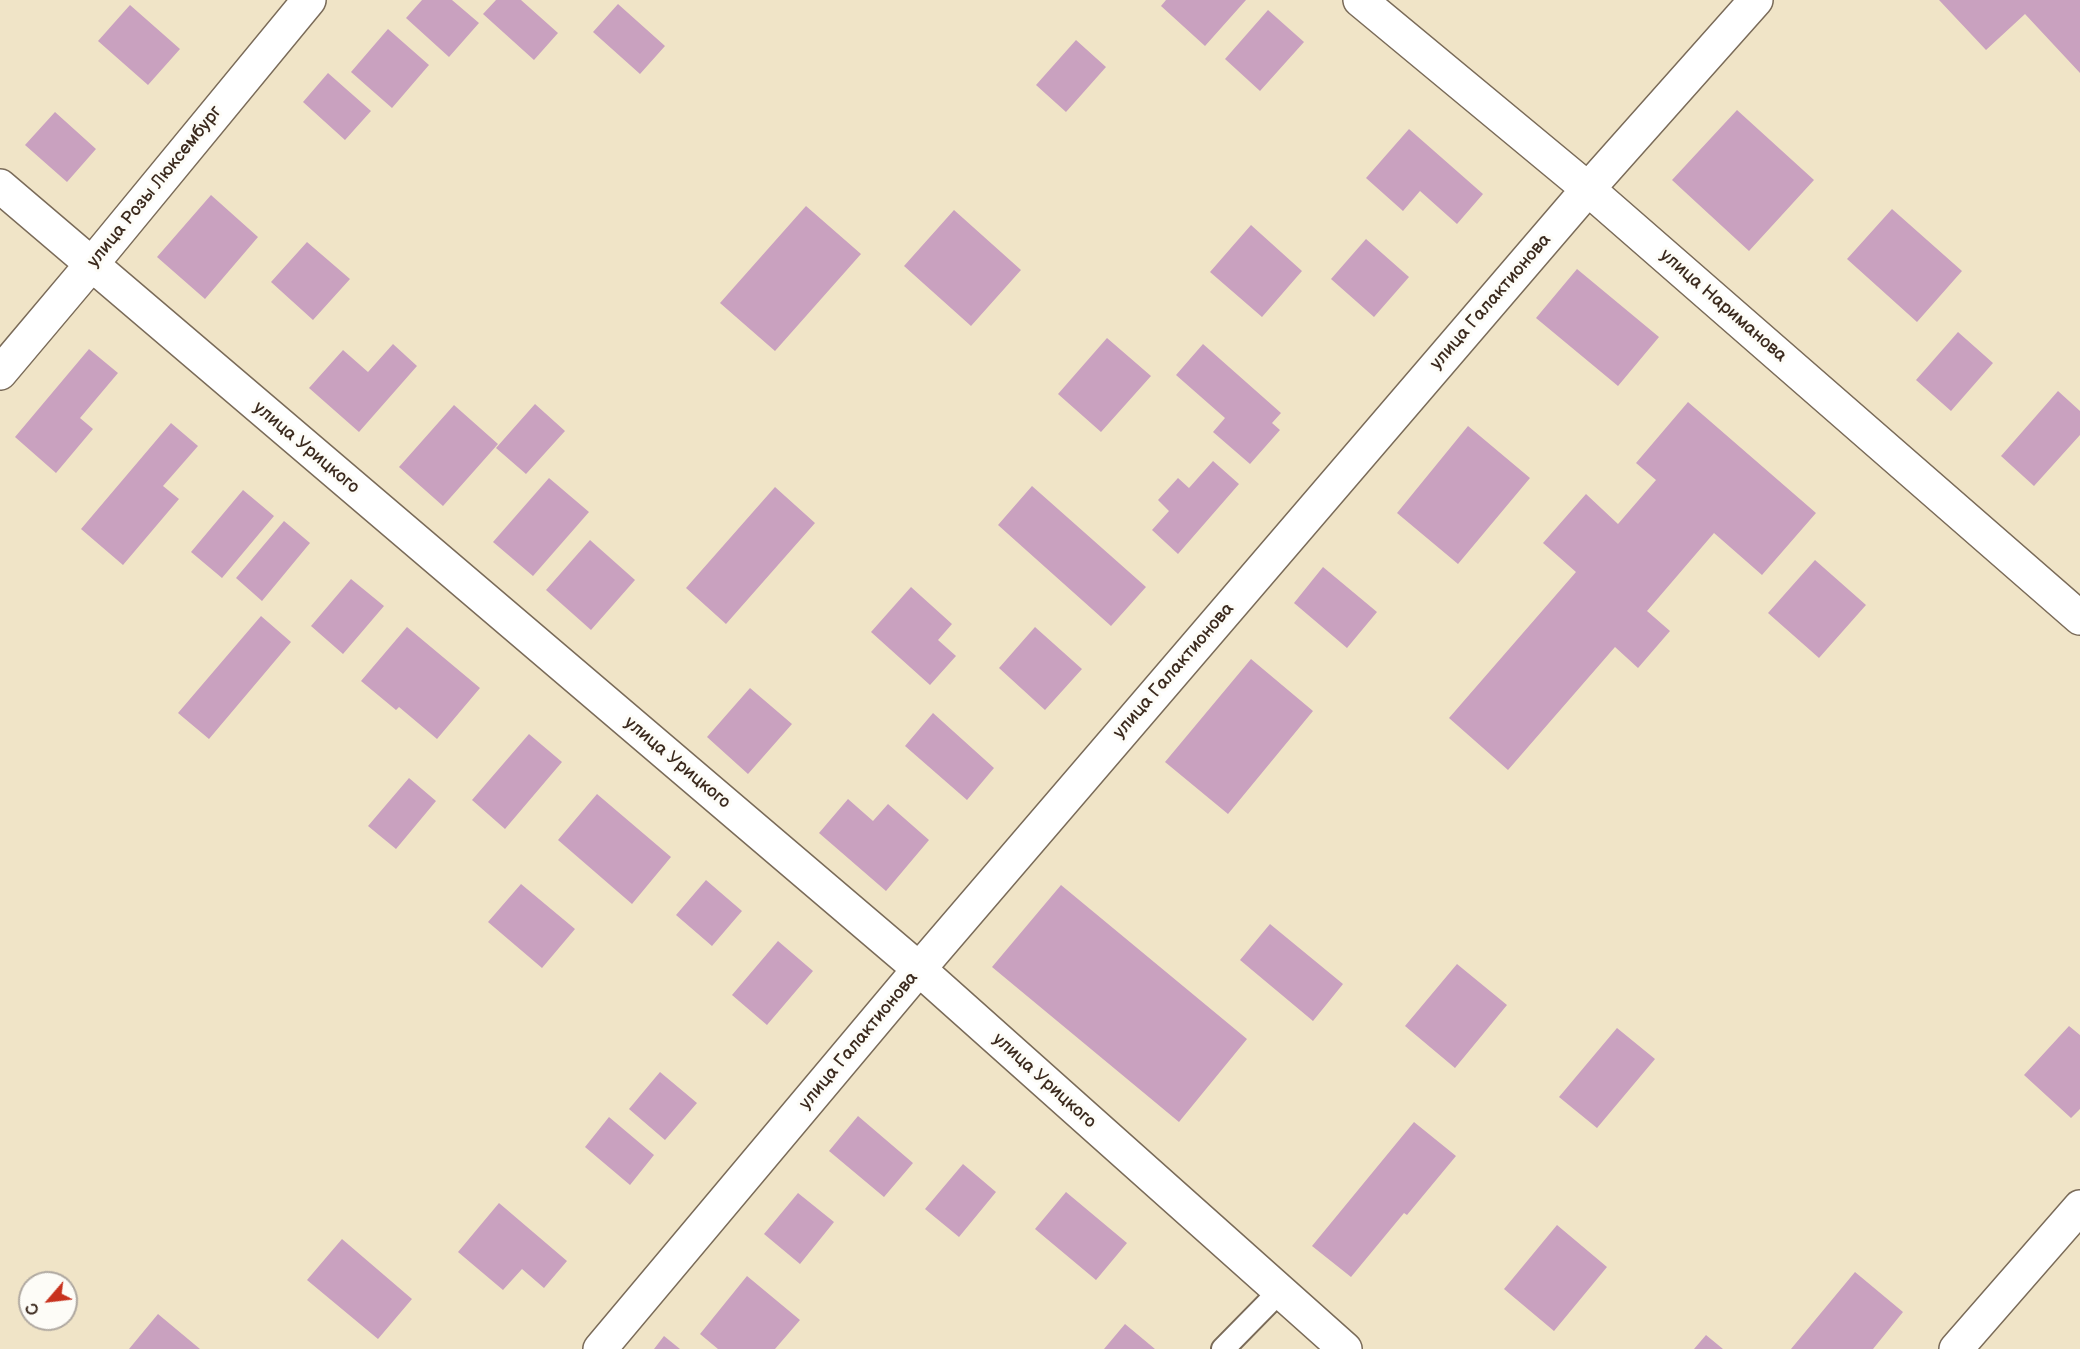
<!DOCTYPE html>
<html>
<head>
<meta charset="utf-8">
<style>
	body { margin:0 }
	#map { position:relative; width:2080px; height:1349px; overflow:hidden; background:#f0e4c7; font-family:"Balsamiq Sans",sans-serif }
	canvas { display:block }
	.north { position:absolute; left:18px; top:1271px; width:60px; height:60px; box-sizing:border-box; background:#fdfcf7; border:2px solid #afa8a0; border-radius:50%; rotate:242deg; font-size:16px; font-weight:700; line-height:24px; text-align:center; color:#3b2a1e }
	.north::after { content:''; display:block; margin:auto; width:21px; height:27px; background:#c8321e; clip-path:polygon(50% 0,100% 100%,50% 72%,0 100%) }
</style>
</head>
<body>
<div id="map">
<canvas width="2080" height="1349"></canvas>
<div class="north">С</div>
</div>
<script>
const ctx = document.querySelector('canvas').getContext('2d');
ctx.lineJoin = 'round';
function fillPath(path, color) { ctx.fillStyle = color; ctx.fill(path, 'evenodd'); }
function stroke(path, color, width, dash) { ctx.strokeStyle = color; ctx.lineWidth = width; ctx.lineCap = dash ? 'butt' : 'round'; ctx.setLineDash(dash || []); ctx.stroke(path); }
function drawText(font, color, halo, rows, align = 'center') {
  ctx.font = font + ' "Balsamiq Sans",sans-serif'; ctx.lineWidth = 6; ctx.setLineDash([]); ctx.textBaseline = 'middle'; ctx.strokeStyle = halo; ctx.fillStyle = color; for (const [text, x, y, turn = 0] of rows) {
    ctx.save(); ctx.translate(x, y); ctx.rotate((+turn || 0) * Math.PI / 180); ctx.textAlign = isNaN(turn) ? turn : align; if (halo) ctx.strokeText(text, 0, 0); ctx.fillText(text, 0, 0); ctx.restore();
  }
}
fillPath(new Path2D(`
	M 422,0 L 452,0 L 479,23 L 449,57 L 406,18 Z
	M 496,0 L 521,0 L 558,33 L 534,60 L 483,14 Z
	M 1166,0 L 1246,0 L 1205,46 L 1161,6 Z
	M 1939,0 L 2080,0 L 2080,73 L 2025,14 L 1986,50 Z
	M 618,4 L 665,46 L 640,74 L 593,32 Z
	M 130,5 L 180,49 L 148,85 L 98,41 Z
	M 1268,10 L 1304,42 L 1260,91 L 1225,59 Z
	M 388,29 L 429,65 L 392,108 L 351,72 Z
	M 1076,40 L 1106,67 L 1066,112 L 1036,85 Z
	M 328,73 L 371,111 L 345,140 L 303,102 Z
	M 1737,110 L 1814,180 L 1749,251 L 1672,180 Z
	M 55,112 L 96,149 L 67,182 L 25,145 Z
	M 1409,129 L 1483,194 L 1457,224 L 1420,191 L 1403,211 L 1366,178 Z
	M 211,195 L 258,237 L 205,299 L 157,257 Z
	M 806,206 L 861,254 L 775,351 L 720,303 Z
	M 1892,209 L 1962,271 L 1917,322 L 1847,259 Z
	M 954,210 L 1021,270 L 971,326 L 904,266 Z
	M 1251,225 L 1302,271 L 1262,317 L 1210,272 Z
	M 1366,239 L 1409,277 L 1374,317 L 1331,279 Z
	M 307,242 L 350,279 L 313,320 L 271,282 Z
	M 1577,269 L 1659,337 L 1618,386 L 1536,318 Z
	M 1958,332 L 1993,363 L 1951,411 L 1916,380 Z
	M 1107,338 L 1151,376 L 1101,432 L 1058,394 Z
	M 393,344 L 417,366 L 359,432 L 309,388 L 343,350 L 368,372 Z
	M 1203,344 L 1281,413 L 1272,423 L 1280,430 L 1250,464 L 1213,432 L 1225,418 L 1176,375 Z
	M 89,349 L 118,373 L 80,418 L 93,429 L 56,473 L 15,437 Z
	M 2058,391 L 2080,411 L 2080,435 L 2034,486 L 2001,456 Z
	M 1688,402 L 1816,513 L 1762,575 L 1714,533 L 1647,611 L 1670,631 L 1638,668 L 1615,647 L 1508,770 L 1449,718 L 1576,572 L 1543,543 L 1586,494 L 1618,524 L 1656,480 L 1636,463 Z
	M 535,404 L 565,431 L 526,474 L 496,448 Z
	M 454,405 L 498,444 L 443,506 L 399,467 Z
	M 171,423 L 198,446 L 163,486 L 179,499 L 123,565 L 81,529 Z
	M 1468,426 L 1530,478 L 1458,564 L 1397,513 Z
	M 1213,461 L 1239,484 L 1178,554 L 1152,530 L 1169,511 L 1158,500 L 1178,478 L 1189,488 Z
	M 549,478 L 589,512 L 533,576 L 493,542 Z
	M 1032,486 L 1146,587 L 1111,626 L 998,525 Z
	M 775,487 L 815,523 L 726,624 L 686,588 Z
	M 243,490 L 274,516 L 222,578 L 191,552 Z
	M 284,521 L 310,543 L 262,601 L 236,578 Z
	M 590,540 L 635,580 L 591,630 L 546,590 Z
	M 1815,560 L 1866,605 L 1819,658 L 1768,613 Z
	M 1323,567 L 1377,612 L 1347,648 L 1294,603 Z
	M 351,579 L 384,606 L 343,654 L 311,626 Z
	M 911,587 L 952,624 L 938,640 L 956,656 L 930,685 L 871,632 Z
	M 261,616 L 291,642 L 209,739 L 178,713 Z
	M 407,627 L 480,688 L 437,739 L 399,707 L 396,710 L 361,681 Z
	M 1035,627 L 1082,669 L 1045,710 L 999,668 Z
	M 1251,659 L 1313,711 L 1228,814 L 1165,762 Z
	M 750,688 L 792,724 L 748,774 L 707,737 Z
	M 933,713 L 994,768 L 967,800 L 905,746 Z
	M 529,734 L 562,762 L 505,829 L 472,800 Z
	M 409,778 L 436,801 L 396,849 L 368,826 Z
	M 597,794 L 671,857 L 632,904 L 558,840 Z
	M 848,799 L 873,821 L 888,804 L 929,840 L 886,891 L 819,833 Z
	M 706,880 L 742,911 L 712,946 L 676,915 Z
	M 521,884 L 575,929 L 542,968 L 488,922 Z
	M 1061,885 L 1247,1039 L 1179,1122 L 992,967 Z
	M 1270,924 L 1343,984 L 1313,1021 L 1240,960 Z
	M 778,941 L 813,971 L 767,1025 L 732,995 Z
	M 1457,964 L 1507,1005 L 1455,1068 L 1405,1026 Z
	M 2069,1026 L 2080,1035 L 2080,1109 L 2071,1118 L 2024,1075 Z
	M 1617,1028 L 1655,1059 L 1597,1128 L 1559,1097 Z
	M 660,1072 L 697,1103 L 665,1140 L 629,1109 Z
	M 858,1116 L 913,1163 L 884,1197 L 829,1151 Z
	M 609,1117 L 654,1155 L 630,1185 L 585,1147 Z
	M 1414,1122 L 1456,1156 L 1407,1215 L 1404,1213 L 1351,1277 L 1312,1246 Z
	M 963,1164 L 996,1192 L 959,1237 L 925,1209 Z
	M 1066,1192 L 1127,1243 L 1096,1280 L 1035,1229 Z
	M 798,1193 L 834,1222 L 800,1264 L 764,1234 Z
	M 499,1203 L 567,1261 L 544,1288 L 522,1269 L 503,1290 L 458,1252 Z
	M 1557,1225 L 1607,1267 L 1554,1331 L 1504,1289 Z
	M 342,1239 L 412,1299 L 378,1339 L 307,1280 Z
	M 1855,1272 L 1903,1312 L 1873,1349 L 1791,1349 Z
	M 747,1276 L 800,1320 L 775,1349 L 718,1349 L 700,1334 Z
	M 158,1314 L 200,1349 L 129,1349 Z
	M 1125,1324 L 1155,1349 L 1104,1349 Z
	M 1706,1335 L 1723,1349 L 1694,1349 Z
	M 664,1336 L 680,1349 L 654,1349 Z`), '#c9a1bf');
const lane = new Path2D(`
	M 1223,1349 L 1279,1292`);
const street = new Path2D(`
	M 1360,0 L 1588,189 L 2080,618
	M 0,186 L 919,969 L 1345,1349
	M 0,373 L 91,265 L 309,0
	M 600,1349 L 919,969 L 1588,189 L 1756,0
	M 1956,1349 L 2080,1207`);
stroke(lane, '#7a6b59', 26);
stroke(street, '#7a6b59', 36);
stroke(lane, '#fff', 22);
stroke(street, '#fff', 33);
drawText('18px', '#3b2a1e', '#fdfcf7', [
	["улица Розы Люксембург",155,187,-51],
	["улица Галактионова",1491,302,-49],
	["улица Нариманова",1723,306,41],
	["улица Урицкого",306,448,40],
	["улица Галактионова",1174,671,-49],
	["улица Урицкого",677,763,40],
	["улица Галактионова",859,1041,-50],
	["улица Урицкого",1044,1081,42]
]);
</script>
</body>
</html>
